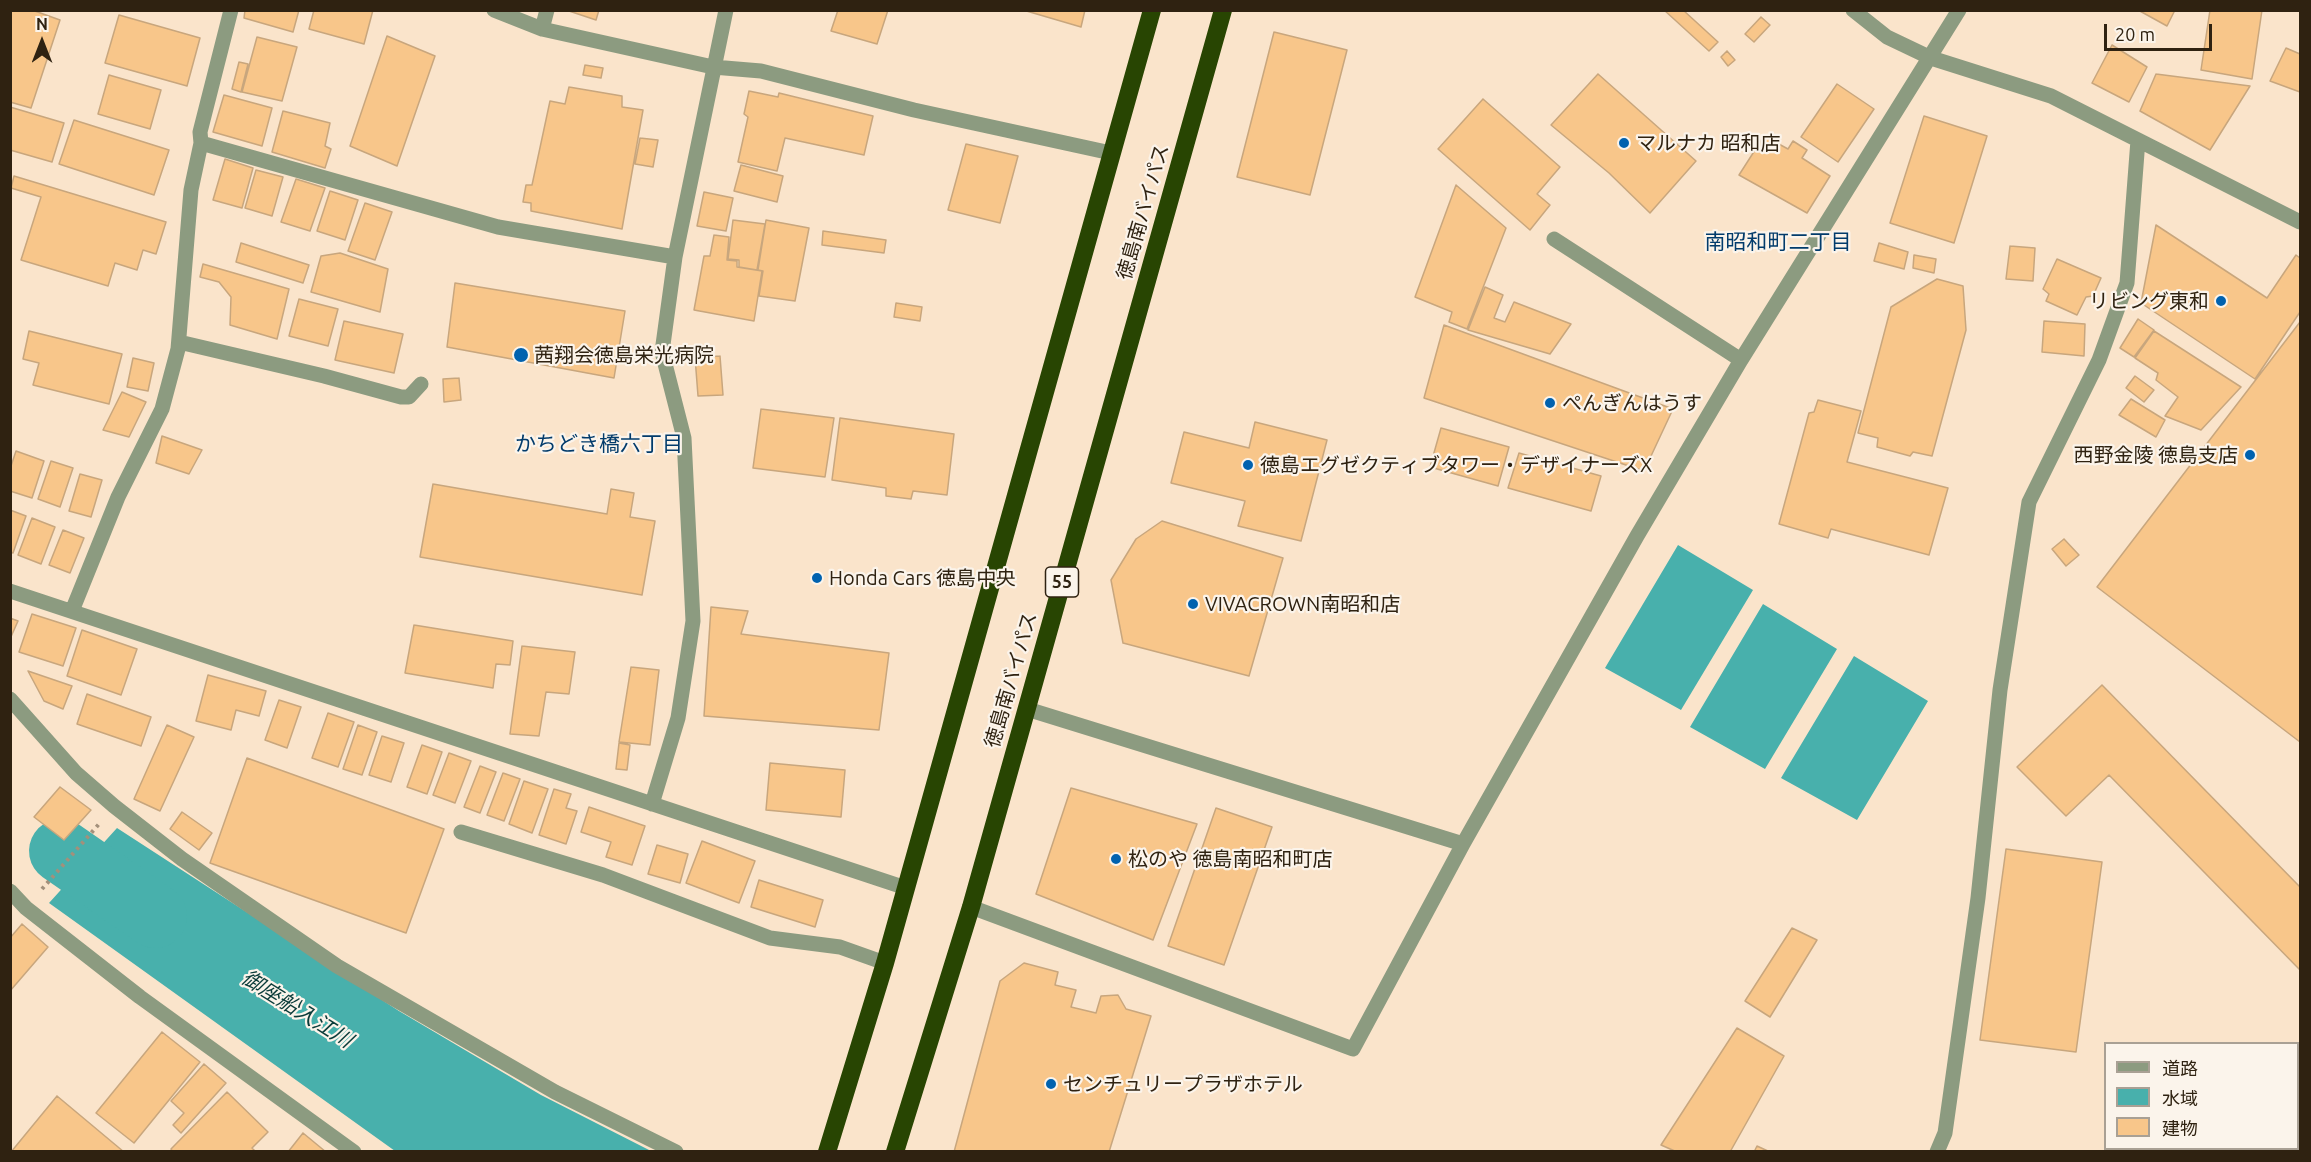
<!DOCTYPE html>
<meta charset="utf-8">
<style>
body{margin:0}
#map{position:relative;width:2311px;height:1162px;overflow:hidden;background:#fae4cb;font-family:Ubuntu,"Noto Sans JP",sans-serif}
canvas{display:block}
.frame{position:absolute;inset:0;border:12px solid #2f2211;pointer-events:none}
.legend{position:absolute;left:2104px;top:1042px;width:195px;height:108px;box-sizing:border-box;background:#fbf4eb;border:2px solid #a9a094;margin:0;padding:8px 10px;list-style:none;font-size:18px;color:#2f2211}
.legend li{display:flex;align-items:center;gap:12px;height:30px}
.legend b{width:30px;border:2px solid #a9a094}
.north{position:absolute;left:12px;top:12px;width:60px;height:60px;-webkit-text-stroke:4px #fbf4eb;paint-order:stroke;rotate:0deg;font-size:16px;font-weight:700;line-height:24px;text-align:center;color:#2f2211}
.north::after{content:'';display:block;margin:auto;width:21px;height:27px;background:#2f2211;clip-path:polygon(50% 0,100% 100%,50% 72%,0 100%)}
.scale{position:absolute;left:2104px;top:24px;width:108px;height:27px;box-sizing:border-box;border:3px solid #2f2211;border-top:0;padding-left:8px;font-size:18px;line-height:21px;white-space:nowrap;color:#2f2211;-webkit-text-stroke:4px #fbf4eb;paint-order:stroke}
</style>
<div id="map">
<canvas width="2311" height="1162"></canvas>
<div class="frame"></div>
<ul class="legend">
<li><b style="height:8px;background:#8c9b80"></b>道路</li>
<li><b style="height:16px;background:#48b0ac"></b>水域</li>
<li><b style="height:16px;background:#f8c68a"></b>建物</li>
</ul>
<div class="north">N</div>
<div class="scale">20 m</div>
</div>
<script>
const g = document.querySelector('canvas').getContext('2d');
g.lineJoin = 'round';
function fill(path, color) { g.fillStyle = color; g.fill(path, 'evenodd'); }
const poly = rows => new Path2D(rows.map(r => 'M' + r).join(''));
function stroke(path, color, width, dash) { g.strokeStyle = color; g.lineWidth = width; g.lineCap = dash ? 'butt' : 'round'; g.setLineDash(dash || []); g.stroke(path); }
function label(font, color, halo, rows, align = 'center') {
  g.font = font + ' Ubuntu,"Noto Sans JP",sans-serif'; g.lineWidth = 4.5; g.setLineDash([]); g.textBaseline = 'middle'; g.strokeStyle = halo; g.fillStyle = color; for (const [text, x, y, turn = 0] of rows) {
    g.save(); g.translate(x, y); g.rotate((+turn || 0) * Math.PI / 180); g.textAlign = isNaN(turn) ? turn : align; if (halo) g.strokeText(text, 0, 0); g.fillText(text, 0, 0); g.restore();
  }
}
const water = poly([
 [1678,545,1753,590,1681,710,1605,668],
 [1763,604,1837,649,1765,769,1690,727],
 [1854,656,1928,701,1857,820,1781,778],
 [117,828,399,1011,541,1095,651,1151,395,1151,49,903]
]);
const river = poly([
 [61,851,155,916]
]);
const building = poly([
 [10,10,32,10,60,20,31,108,10,102,10,10],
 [245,10,299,10,293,32,244,18,245,10],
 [314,10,373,10,364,44,309,29,314,10],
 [566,10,599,10,596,20,566,10],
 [838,10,888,10,877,44,831,31,838,10],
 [1023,10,1085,10,1081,27,1023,10],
 [1664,10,1683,10,1718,42,1709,51,1664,10],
 [2138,10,2175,10,2167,26,2138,10],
 [2210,10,2262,10,2252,79,2201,70,2210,10],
 [119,15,200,38,187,86,105,63,119,15],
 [1761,17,1770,25,1754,42,1745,34,1761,17],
 [1274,32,1347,50,1310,195,1237,177,1274,32],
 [387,36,435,56,397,166,350,146,387,36],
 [257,37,297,47,282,101,242,92,257,37],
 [2112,45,2147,67,2129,102,2092,83,2112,45],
 [2286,48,2300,54,2300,92,2270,81,2286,48],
 [1727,51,1735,60,1728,66,1721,57,1727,51],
 [239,62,248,64,241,92,232,89,239,62],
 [585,65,603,68,601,78,583,75,585,65],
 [1598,74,1696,161,1650,213,1609,173,1551,125,1598,74],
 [2156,74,2250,86,2210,150,2140,111,2156,74],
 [109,75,161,90,150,129,98,114,109,75],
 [1837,84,1874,109,1838,162,1801,137,1837,84],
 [569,87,622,96,622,107,643,110,622,229,531,211,531,203,523,202,526,185,532,185,550,101,565,104,569,87],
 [749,91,778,97,779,93,873,116,864,155,785,138,777,171,738,162,748,117,744,114,749,91],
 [224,95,272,108,262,146,213,132,224,95],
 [1483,99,1560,167,1537,194,1550,205,1530,230,1438,149,1483,99],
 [10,107,64,123,52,162,10,150,10,107],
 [283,111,330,123,325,146,331,149,325,168,272,152,283,111],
 [1924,116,1987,136,1954,243,1890,223,1924,116],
 [74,120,169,150,154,195,59,164,74,120],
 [1764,136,1788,149,1793,141,1807,150,1802,158,1830,176,1807,213,1739,175,1764,136],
 [640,138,658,140,653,167,635,164,640,138],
 [966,144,1018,156,1000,223,948,210,966,144],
 [225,159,253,168,242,208,213,200,225,159],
 [741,165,783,176,777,202,734,191,741,165],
 [256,170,283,177,272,216,245,208,256,170],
 [14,176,166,222,156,254,143,250,137,270,115,263,108,286,21,260,41,197,11,188,14,176],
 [296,179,325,188,310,231,281,222,296,179],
 [1456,185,1506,228,1467,329,1449,322,1452,312,1415,297,1456,185],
 [330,191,358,200,345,240,317,231,330,191],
 [704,192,733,198,726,231,697,226,704,192],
 [365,203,392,212,375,260,348,251,365,203],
 [733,220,765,224,757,270,739,267,739,260,728,259,733,220],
 [766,220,809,228,795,301,759,296,763,271,758,270,766,220],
 [2156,225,2267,298,2296,255,2300,258,2300,312,2255,379,2141,303,2156,225],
 [823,231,886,240,884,253,822,245,823,231],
 [714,235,729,237,727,260,737,261,737,267,762,271,754,321,694,310,704,256,710,256,714,235],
 [241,243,309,265,303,283,236,262,241,243],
 [1879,243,1908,252,1904,269,1874,261,1879,243],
 [2010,246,2035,248,2033,281,2006,279,2010,246],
 [340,253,388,269,380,312,311,292,321,256,340,253],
 [1914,255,1936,259,1934,273,1913,268,1914,255],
 [2057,259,2101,278,2093,296,2086,297,2077,315,2046,301,2049,294,2043,289,2057,259],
 [203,264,289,289,277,339,230,325,231,297,219,282,200,277,203,264],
 [1937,279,1963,286,1966,330,1932,456,1913,452,1910,456,1877,447,1878,438,1858,433,1891,307,1937,279],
 [455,283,625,311,614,378,447,347,455,283],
 [1485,287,1503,295,1494,318,1505,322,1514,302,1571,324,1550,354,1468,330,1485,287],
 [299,299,338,309,328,346,289,336,299,299],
 [896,303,922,307,920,321,894,317,896,303],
 [2138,319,2154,330,2134,357,2120,348,2138,319],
 [344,321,403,334,394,373,335,360,344,321],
 [2044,321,2085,324,2084,356,2042,352,2044,321],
 [2300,322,2300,742,2097,587,2300,322],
 [1444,325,1673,409,1644,471,1424,398,1444,325],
 [29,331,122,354,109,404,33,385,39,363,23,359,29,331],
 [2154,331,2241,387,2201,430,2165,416,2178,397,2156,380,2158,373,2135,358,2154,331],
 [720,356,723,395,698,396,695,357,720,356],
 [133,358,154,363,148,391,127,387,133,358],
 [2135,376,2154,390,2144,402,2126,388,2135,376],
 [459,378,461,400,444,402,443,379,459,378],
 [122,392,146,402,129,437,103,430,122,392],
 [2131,399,2165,420,2156,437,2119,415,2131,399],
 [1818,400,1861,411,1847,462,1948,488,1929,555,1831,529,1828,538,1779,524,1809,413,1814,412,1818,400],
 [761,409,834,418,825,477,753,468,761,409],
 [840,418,954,434,947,495,913,491,911,499,886,496,886,488,832,480,840,418],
 [1255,422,1327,440,1301,541,1238,526,1245,501,1171,483,1184,432,1249,448,1255,422],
 [1441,428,1509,447,1498,486,1430,467,1441,428],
 [162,436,202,450,189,474,156,463,162,436],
 [16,451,44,461,32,498,10,491,10,469,16,451],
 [1519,453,1601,476,1591,511,1508,488,1519,453],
 [51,461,73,468,60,507,38,499,51,461],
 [80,474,102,480,91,517,69,511,80,474],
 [433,484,607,514,611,489,634,493,630,517,655,521,642,595,420,557,433,484],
 [10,510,26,516,13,553,10,552,10,510],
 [32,518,55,527,41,564,18,555,32,518],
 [1162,521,1283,558,1249,676,1123,643,1111,580,1136,539,1162,521],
 [63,530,84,538,70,573,49,565,63,530],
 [2064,539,2079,555,2066,566,2052,549,2064,539],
 [711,607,748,611,741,634,889,653,879,730,704,716,711,607],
 [32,614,76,628,63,666,19,652,32,614],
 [10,618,18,621,10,639,10,618],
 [414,625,513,641,510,665,496,664,493,688,405,673,414,625],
 [82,630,137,649,121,695,67,676,82,630],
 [522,646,575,652,569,694,546,692,539,736,510,734,522,646],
 [631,667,659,670,650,745,619,742,631,667],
 [28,671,72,686,63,709,44,701,28,671],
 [208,675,266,691,259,716,236,710,231,730,196,721,208,675],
 [2102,685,2300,887,2300,970,2109,775,2066,816,2017,767,2102,685],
 [87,694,151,717,141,746,77,724,87,694],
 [279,700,301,707,287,748,265,740,279,700],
 [328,713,354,722,338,767,312,758,328,713],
 [167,725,194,737,160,811,134,799,167,725],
 [358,725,377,732,362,775,343,769,358,725],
 [382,736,404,743,391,782,369,775,382,736],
 [619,743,630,745,627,770,616,769,619,743],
 [422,745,442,752,427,794,407,787,422,745],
 [449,753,471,761,455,803,433,795,449,753],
 [247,758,444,829,406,933,210,863,247,758],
 [770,763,845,770,841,817,766,810,770,763],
 [480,766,496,772,480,813,464,807,480,766],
 [503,773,520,779,504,821,487,815,503,773],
 [524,781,548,789,532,833,509,824,524,781],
 [60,787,91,810,64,840,34,817,60,787],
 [1071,788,1197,824,1153,940,1036,894,1071,788],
 [554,789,571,794,566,808,577,811,566,844,539,835,554,789],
 [589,807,645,826,632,865,606,857,611,842,581,832,589,807],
 [1216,808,1272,827,1224,965,1168,946,1216,808],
 [182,812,212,833,199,850,170,829,182,812],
 [702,841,755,861,739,903,686,883,702,841],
 [657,845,688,854,680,883,648,874,657,845],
 [2006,849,2102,862,2076,1052,1980,1040,2006,849],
 [759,880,823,900,815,927,751,907,759,880],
 [22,924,48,947,10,991,10,938,22,924],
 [1792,928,1817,940,1770,1017,1745,1001,1792,928],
 [1024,963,1058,972,1055,985,1076,990,1071,1007,1096,1013,1101,996,1118,995,1126,1009,1151,1016,1109,1152,954,1152,1000,981,1024,963],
 [1737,1028,1784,1056,1730,1152,1677,1152,1661,1145,1737,1028],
 [162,1032,200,1062,134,1143,96,1113,162,1032],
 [204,1064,226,1083,181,1133,173,1125,184,1113,171,1101,204,1064],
 [227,1092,268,1132,252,1148,256,1152,173,1152,171,1149,227,1092],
 [57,1096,124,1152,11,1152,57,1096],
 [303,1133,326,1152,288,1152,303,1133],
 [1757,1146,1770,1152,1754,1152,1757,1146]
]);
const path = poly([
 [42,889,99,824]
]);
const minor = poly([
 [231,10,200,132,201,143,498,227,675,257,726,10],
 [494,10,542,29],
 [547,10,542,29,713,67,761,71,914,110,1111,153],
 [1853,10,1887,37,1931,58,2051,96,2300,222],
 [1554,239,1741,360],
 [179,342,324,376,401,397,409,397,421,384],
 [10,591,906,888],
 [72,611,118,497,162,409,178,349,191,190,201,143],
 [10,699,76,773,114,806,182,859,337,966,555,1092,676,1152],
 [1027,709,1463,844],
 [652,804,678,718,693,621,684,438,662,352,675,257],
 [461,832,603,875,770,938,840,947,885,963],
 [10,891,26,908,140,997,354,1152],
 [971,907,1353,1049,1463,844,1637,536,1741,360,1959,10],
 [1937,1152,1945,1133,1978,898,2000,690,2029,502,2099,360,2127,283,2138,140]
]);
const highway = poly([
 [827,1152,885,963,1152,10],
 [895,1152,971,907,1223,10]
]);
const markers = [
 [1624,143,6,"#0162af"],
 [2221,301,6,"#0162af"],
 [521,355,8,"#0162af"],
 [1550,403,6,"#0162af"],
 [2250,455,6,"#0162af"],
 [1248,465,6,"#0162af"],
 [817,578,6,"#0162af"],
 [1193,604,6,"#0162af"],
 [1116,859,6,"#0162af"],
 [1051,1084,6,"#0162af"]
];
const shields = [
 [1062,582,33]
];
const shieldNames = [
 ["55",1062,582]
];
const poiNames = [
 ["マルナカ 昭和店",1636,143],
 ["リビング東和",2209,301,"right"],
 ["茜翔会徳島栄光病院",534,355],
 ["ぺんぎんはうす",1562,403],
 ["西野金陵 徳島支店",2238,455,"right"],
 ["徳島エグゼクティブタワー・デザイナーズX",1260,465],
 ["Honda Cars 徳島中央",829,578],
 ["VIVACROWN南昭和店",1205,604],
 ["松のや 徳島南昭和町店",1128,859],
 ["センチュリープラザホテル",1063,1084]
];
const streetNames = [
 ["徳島南バイパス",1143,212,-74],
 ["徳島南バイパス",1011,680,-74]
];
const neighbourhoodNames = [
 ["南昭和町二丁目",1778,242],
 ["かちどき橋六丁目",599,444]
];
const waterNames = [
 ["御座船入江川",297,1009,32]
];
fill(water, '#48b0ac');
stroke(river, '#48b0ac', 64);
fill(building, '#f8c68a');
stroke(building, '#c8a67d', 1.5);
stroke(path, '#a3907b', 4, [3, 4.5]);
stroke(minor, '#8c9b80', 15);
stroke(highway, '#284502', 18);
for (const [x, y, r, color] of markers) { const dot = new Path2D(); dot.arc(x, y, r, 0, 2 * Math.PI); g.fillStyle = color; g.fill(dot); stroke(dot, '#fbf4eb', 2); }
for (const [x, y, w] of shields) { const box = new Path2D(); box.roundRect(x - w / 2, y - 15, w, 30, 4.5); g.fillStyle = '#fbf4eb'; g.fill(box); stroke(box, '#2f2211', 1.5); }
label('bold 18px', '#2f2211', null, shieldNames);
label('20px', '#2f2211', '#fbf4eb', poiNames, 'left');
label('20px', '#2f2211', '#fbf4eb', streetNames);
label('21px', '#023b6b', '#fbf4eb', neighbourhoodNames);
label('italic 21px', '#0b3c3a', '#fbf4eb', waterNames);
</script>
